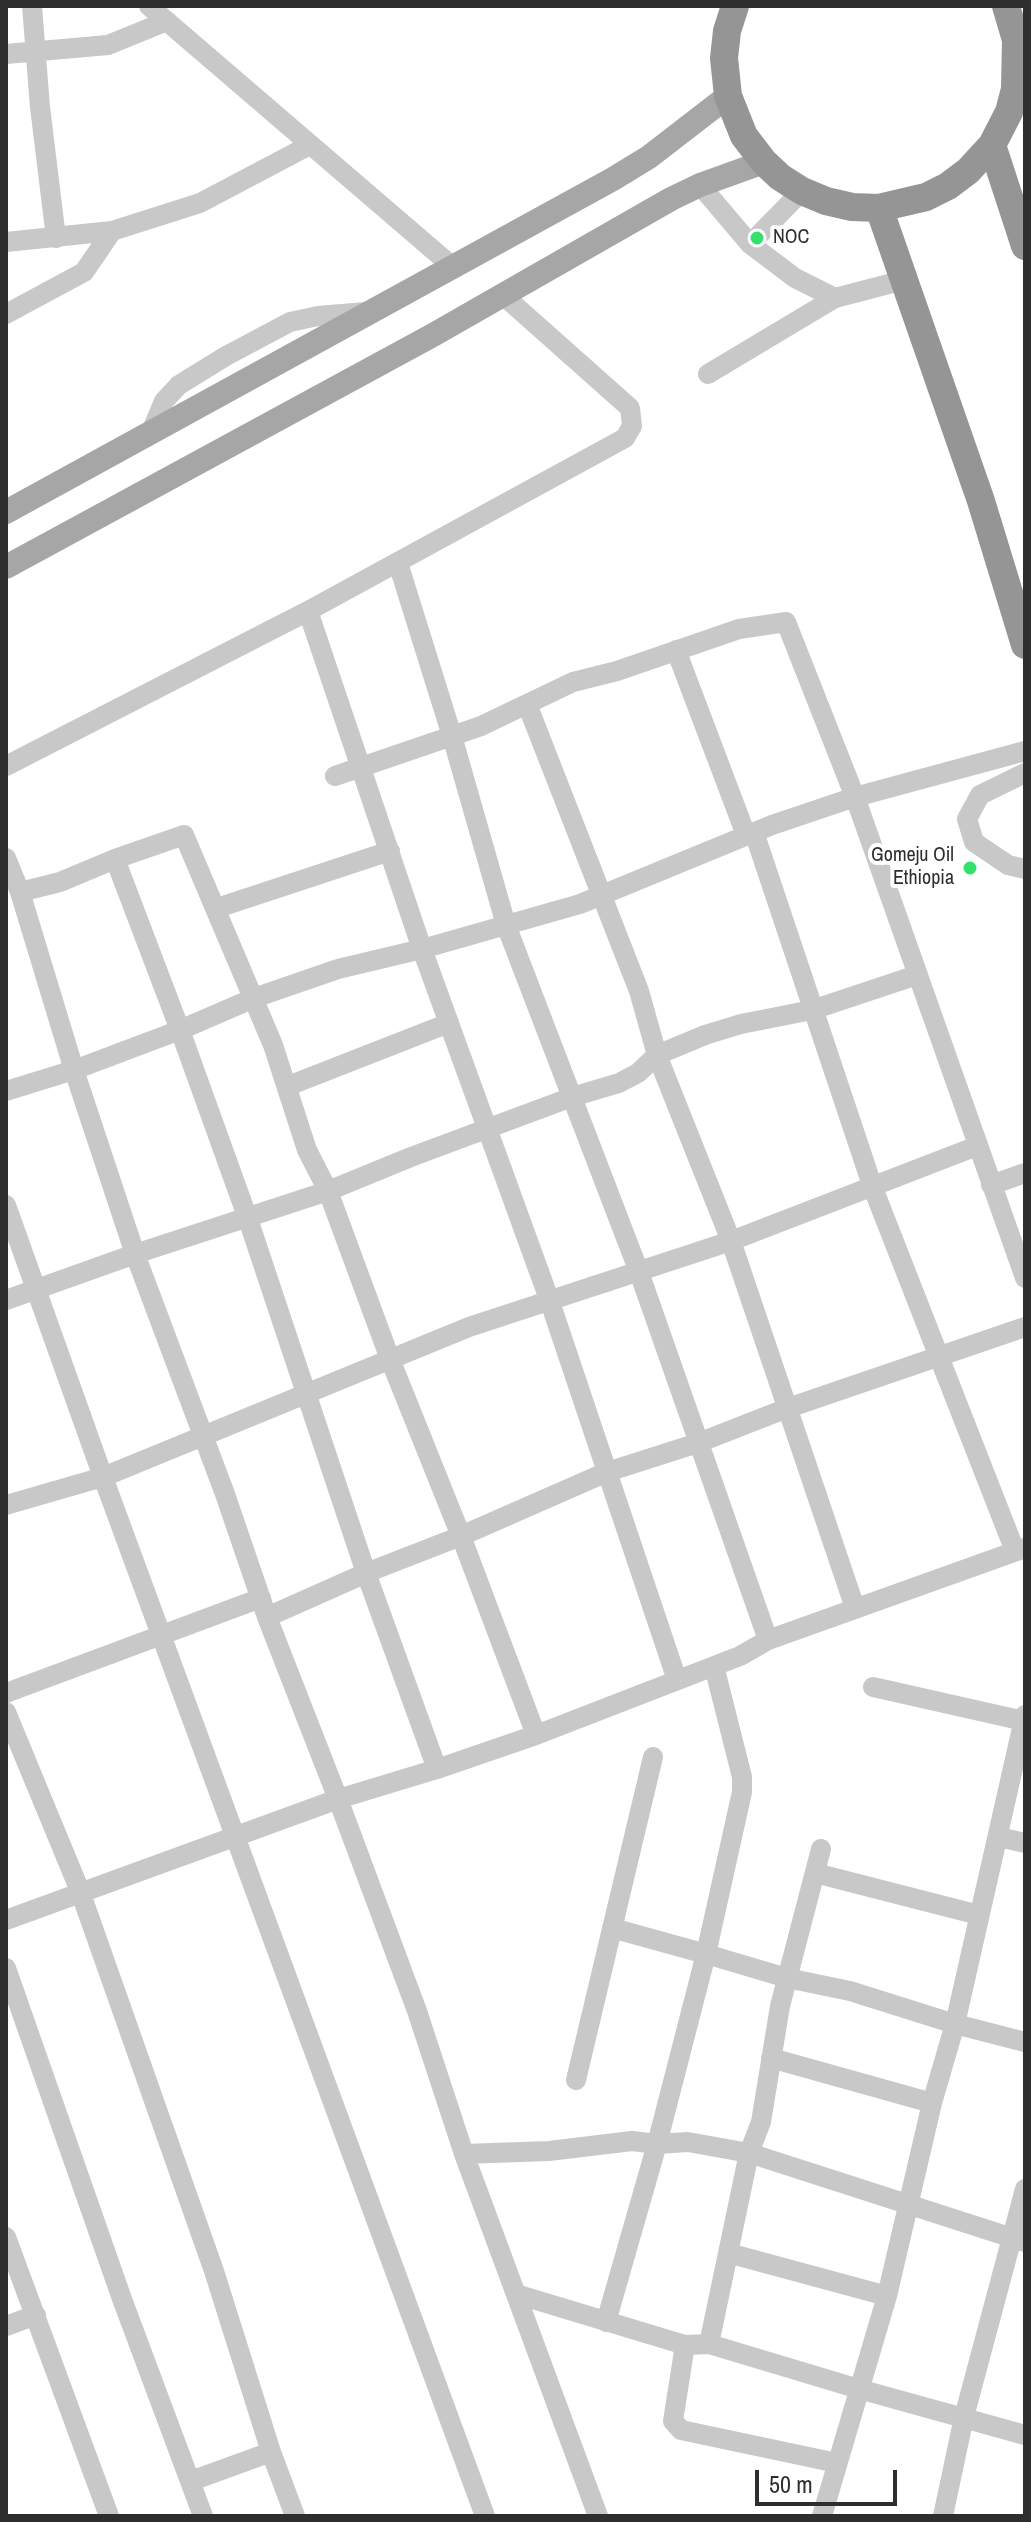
<!DOCTYPE html>
<style>
body{margin:0}
#map{position:relative;width:1031px;height:2522px;overflow:hidden;background:#fff;font-family:"Archivo Narrow",sans-serif}
canvas{display:block}
.frame{position:absolute;inset:0;border:8px solid #2e2e2e;pointer-events:none}
.scale{position:absolute;left:755px;top:2470px;width:142px;height:36px;box-sizing:border-box;border:4px solid #2e2e2e;border-top:0;padding-left:10px;font-size:24px;line-height:28px;white-space:nowrap;color:#2e2e2e;-webkit-text-stroke:6px #fff;paint-order:stroke}
</style>
<div id="map">
<canvas width="1031" height="2522"></canvas>
<div class="frame"></div>
<div class="scale">50 m</div>
</div>
<script>
const g = document.querySelector('canvas').getContext('2d');
g.lineJoin = 'round';
const poly = rows => new Path2D(rows.map(r => 'M' + r).join(''));
function stroke(path, color, width, dash) { g.strokeStyle = color; g.lineWidth = width; g.lineCap = dash ? 'butt' : 'round'; g.setLineDash(dash || []); g.stroke(path); }
function label(font, color, halo, rows, align = 'center') {
  g.font = font + ' "Archivo Narrow",sans-serif'; g.lineWidth = 8; g.setLineDash([]); g.textBaseline = 'middle'; g.strokeStyle = halo; g.fillStyle = color; for (const [text, x, y, turn = 0] of rows) {
    g.save(); g.translate(x, y); g.rotate((+turn || 0) * Math.PI / 180); g.textAlign = isNaN(turn) ? turn : align; if (halo) g.strokeText(text, 0, 0); g.fillText(text, 0, 0); g.restore();
  }
}
const minor = poly([
 [32,6,40,107,56,238],
 [149,6,453,267],
 [6,54,108,45,167,21],
 [700,185,750,244,795,278,835,298,904,280],
 [6,242,112,231,200,203,308,146],
 [750,244,802,191],
 [6,314,84,272,112,231],
 [708,374,835,298],
 [151,432,164,401,179,385,226,356,290,322,318,316,366,312],
 [308,611,422,949,549,1299,677,1680],
 [676,650,746,835],
 [527,704,639,991,657,1055,638,1073,619,1083,572,1097,411,1157,328,1191,390,1359,461,1536,536,1735],
 [6,766,308,611,625,438,632,426,630,408,504,296],
 [1025,773,980,795,967,819,974,842,1008,865,1025,869],
 [335,776,452,736,398,563],
 [754,832,873,1188,1015,1551],
 [6,858,20,892,74,1070,135,1254,225,1494,267,1617,338,1799,417,2011,464,2154,598,2516],
 [115,859,180,1030,248,1219,366,1573,437,1769],
 [217,908,390,851],
 [288,1086,449,1023],
 [6,1091,74,1070,180,1030,254,998,338,969,422,949,580,904,772,825,855,797,1025,751],
 [991,1185,1025,1173],
 [6,1205,103,1477,485,2516],
 [6,1300,135,1254,328,1191,307,1150,273,1045,184,835,115,859,60,882,20,892],
 [6,1505,103,1477,469,1327,731,1241,977,1146],
 [855,1608,731,1241,657,1055,705,1035,741,1024,812,1010,917,975],
 [267,1617,366,1573,461,1536,607,1472,698,1443,785,1409,1025,1327],
 [768,1640,639,1272,506,925,452,736,481,726,573,682,617,671,739,629,786,622,855,797,1025,1278],
 [714,1666,742,1777,742,1792,706,1954,787,1978,850,1991,955,2024,1025,2042],
 [873,1687,1024,1721],
 [6,1693,261,1598],
 [6,1712,80,1891,214,2271,271,2452,295,2516],
 [999,1837,1025,1843],
 [815,1873,979,1915],
 [6,1920,338,1799,437,1769,536,1735,740,1656,768,1640,1025,1548],
 [6,1968,122,2299,203,2516],
 [771,2058,932,2103],
 [576,2080,653,1757],
 [464,2154,549,2151,632,2141,657,2144,688,2142,749,2153,1025,2242],
 [6,2237,109,2516],
 [728,2253,887,2296],
 [516,2294,685,2345,709,2344,859,2389,1025,2435],
 [606,2322,657,2144,706,1954,612,1928],
 [6,2326,36,2315],
 [709,2344,749,2153,761,2122,780,2006,821,1849],
 [685,2345,673,2421,681,2430,837,2463],
 [191,2481,271,2452],
 [822,2516,887,2296,932,2103,955,2024,1025,1715],
 [943,2516,964,2417,1025,2189]
]);
const major = poly([
 [6,512,613,179,649,157,728,96],
 [6,567,433,335,671,199,700,185,764,162]
]);
const highway = poly([
 [735,6,727,31,724,58,728,96,744,136,764,162,780,177,802,191,826,201,852,207,879,208,926,197,948,186,968,171,992,145,1009,112,1015,89,1016,40,1006,6],
 [992,145,1025,246],
 [879,208,981,501,1025,645]
]);
const markers = [
 [757,238,8,"#34e16b"],
 [970,868,8,"#34e16b"]
];
const poiNames = [
 ["NOC",773,238],
 ["Gomeju Oil",954,856,"right"],
 ["Ethiopia",954,879,"right"]
];
stroke(minor, '#c8c8c8', 20);
stroke(major, '#a6a6a6', 24);
stroke(highway, '#959595', 28);
for (const [x, y, r, color] of markers) { const dot = new Path2D(); dot.arc(x, y, r, 0, 2 * Math.PI); g.fillStyle = color; g.fill(dot); stroke(dot, '#fff', 3); }
label('20px', '#2e2e2e', '#fff', poiNames, 'left');
</script>
